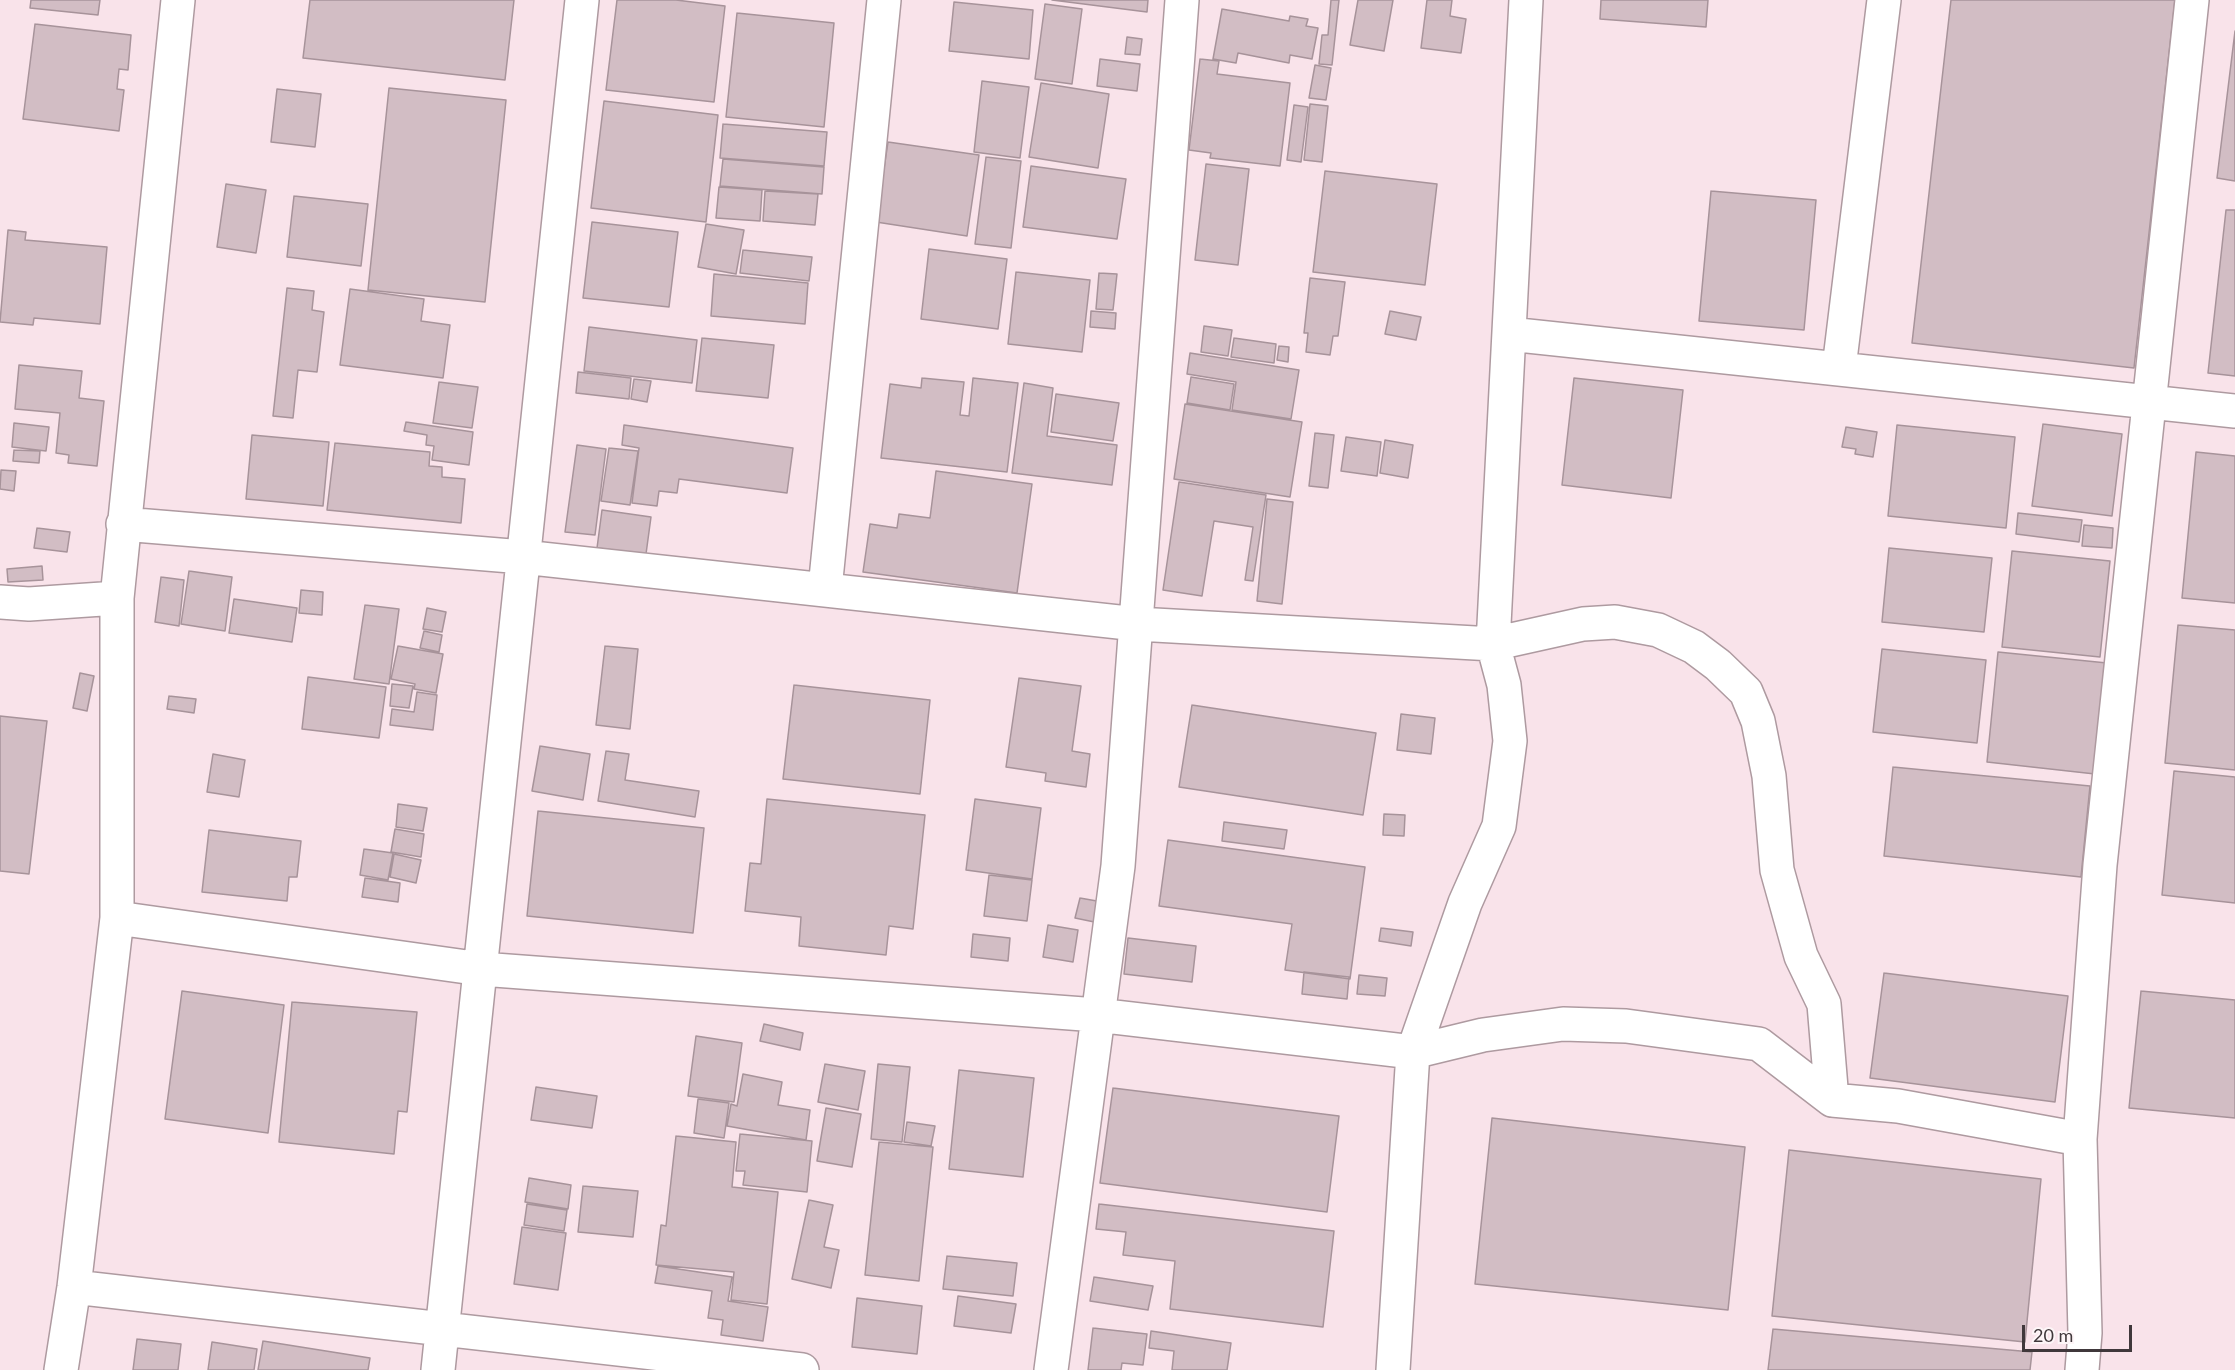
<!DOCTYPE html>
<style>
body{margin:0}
#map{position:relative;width:2235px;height:1370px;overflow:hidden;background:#f9e3ea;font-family:Lato,sans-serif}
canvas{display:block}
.scale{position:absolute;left:2022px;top:1325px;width:110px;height:27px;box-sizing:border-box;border:3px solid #40383b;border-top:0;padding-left:8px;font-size:18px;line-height:21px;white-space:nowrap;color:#40383b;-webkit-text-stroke:4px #fdf5f7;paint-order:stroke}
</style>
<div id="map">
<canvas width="2235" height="1370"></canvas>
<div class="scale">20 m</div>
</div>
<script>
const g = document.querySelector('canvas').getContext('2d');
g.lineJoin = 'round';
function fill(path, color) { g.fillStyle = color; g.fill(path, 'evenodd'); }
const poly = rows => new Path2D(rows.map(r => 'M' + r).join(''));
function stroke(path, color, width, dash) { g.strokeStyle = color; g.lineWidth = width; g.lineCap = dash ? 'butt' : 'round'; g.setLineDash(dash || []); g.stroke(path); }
const building = poly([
 [31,0,100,0,98,15,30,8,31,0],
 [310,0,514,0,505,80,303,58,310,0],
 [617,0,676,0,725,6,714,102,606,90,617,0],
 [1052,0,1148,0,1147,12,1052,0],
 [1331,0,1339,0,1332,65,1319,64,1322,35,1328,35,1331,0],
 [1358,0,1393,0,1384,51,1350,45,1358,0],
 [1427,0,1452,0,1450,16,1466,19,1461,53,1421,48,1427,0],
 [1601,0,1708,0,1706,27,1600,19,1601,0],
 [1951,0,2175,0,2134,368,1912,343,1951,0],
 [954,2,1033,10,1029,59,949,51,954,2],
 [1045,4,1082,9,1072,84,1035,79,1045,4],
 [1222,9,1289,21,1290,16,1308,19,1306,26,1318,28,1312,59,1290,55,1289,63,1238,53,1236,63,1213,59,1222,9],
 [737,13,834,23,824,127,726,117,737,13],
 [35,24,131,35,128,70,119,69,117,89,124,90,119,131,23,119,35,24],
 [2235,31,2235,181,2217,178,2235,31],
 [1127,37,1142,39,1140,55,1125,54,1127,37],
 [1100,59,1140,64,1137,91,1097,86,1100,59],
 [1200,59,1219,61,1217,74,1290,83,1280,166,1210,158,1211,153,1189,150,1200,59],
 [1315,65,1331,68,1326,100,1309,98,1315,65],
 [982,81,1029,87,1020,158,974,152,982,81],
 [1041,83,1109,94,1098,168,1029,157,1041,83],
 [389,88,506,100,485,302,368,290,389,88],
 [277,89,321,94,315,147,271,142,277,89],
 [604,101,718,115,706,222,591,208,604,101],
 [1310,104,1328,106,1322,162,1304,160,1310,104],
 [1294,105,1308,107,1301,162,1287,160,1294,105],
 [723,124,827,132,824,166,720,158,723,124],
 [888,142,979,155,967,236,876,222,888,142],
 [986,157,1021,161,1011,248,975,244,986,157],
 [723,159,824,167,822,194,720,186,723,159],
 [1206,164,1249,169,1238,265,1195,260,1206,164],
 [1031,166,1126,179,1117,239,1023,227,1031,166],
 [1325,171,1437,184,1425,285,1313,272,1325,171],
 [226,184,266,190,256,253,217,247,226,184],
 [719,187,762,190,760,221,716,218,719,187],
 [765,191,818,194,815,225,763,221,765,191],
 [1711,191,1816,200,1804,330,1699,321,1711,191],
 [294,196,368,204,361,266,287,257,294,196],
 [2226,210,2235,210,2235,376,2208,373,2226,210],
 [592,222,678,232,669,307,583,298,592,222],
 [706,224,744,230,736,274,698,267,706,224],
 [8,230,26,232,25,240,107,247,100,324,34,318,33,325,0,322,8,230],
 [929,249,1007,259,998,329,921,319,929,249],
 [743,250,812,257,809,281,740,273,743,250],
 [1016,272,1090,280,1082,352,1008,344,1016,272],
 [1099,273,1117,274,1113,310,1096,309,1099,273],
 [714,274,808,283,805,324,711,316,714,274],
 [1310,278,1345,282,1338,336,1333,336,1330,355,1306,352,1308,333,1304,333,1310,278],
 [287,288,314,291,312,310,324,312,317,372,298,370,293,418,273,416,287,288],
 [350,289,424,299,421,321,450,325,443,378,340,365,350,289],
 [1091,311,1116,313,1115,329,1090,327,1091,311],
 [1390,311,1421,317,1416,340,1385,334,1390,311],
 [1204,326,1232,330,1228,356,1201,352,1204,326],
 [589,327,697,340,692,383,584,371,589,327],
 [702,338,774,345,768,398,696,391,702,338],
 [1234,338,1276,344,1274,363,1231,357,1234,338],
 [1279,346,1289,347,1288,362,1277,360,1279,346],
 [1190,353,1299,370,1291,419,1232,410,1236,382,1187,374,1190,353],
 [19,365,82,371,79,398,104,401,97,466,68,463,69,455,56,453,60,413,15,409,19,365],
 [578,372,631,378,629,399,576,393,578,372],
 [1191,377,1234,384,1230,410,1187,403,1191,377],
 [922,378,964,382,960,415,969,416,973,378,1018,383,1007,472,881,458,890,384,921,388,922,378],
 [1574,378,1683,390,1671,498,1562,485,1574,378],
 [634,379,651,381,647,402,631,399,634,379],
 [439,382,478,387,472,428,433,423,439,382],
 [1024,383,1053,388,1047,436,1117,445,1112,485,1012,473,1024,383],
 [1056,394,1119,403,1113,441,1051,432,1056,394],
 [1185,404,1302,422,1290,497,1174,479,1185,404],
 [406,422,473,432,469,465,432,460,434,446,426,445,427,435,404,431,406,422],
 [14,423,49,427,46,451,12,447,14,423],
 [2043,424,2122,434,2112,516,2032,506,2043,424],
 [624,425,793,448,787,493,679,479,677,493,659,491,657,506,632,503,639,448,622,445,624,425],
 [1897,425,2015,437,2006,528,1888,516,1897,425],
 [1846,427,1877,432,1873,457,1855,454,1856,449,1842,447,1846,427],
 [1315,433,1334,435,1328,488,1309,486,1315,433],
 [252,435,329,442,323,506,246,499,252,435],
 [1346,437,1381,442,1377,476,1341,471,1346,437],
 [1385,440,1413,445,1408,478,1380,473,1385,440],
 [335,443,430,452,429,466,442,467,442,477,465,479,461,523,327,510,335,443],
 [577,445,606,449,595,535,565,532,577,445],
 [609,448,638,451,630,505,601,501,609,448],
 [14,450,40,451,39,463,13,461,14,450],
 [2196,452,2235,456,2235,603,2182,598,2196,452],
 [1,470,16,471,14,491,0,489,1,470],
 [936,471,1032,484,1017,593,863,572,870,524,897,528,899,514,930,518,936,471],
 [1179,482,1266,495,1253,581,1245,580,1253,527,1214,521,1202,596,1163,590,1179,482],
 [1267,499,1293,502,1282,604,1257,601,1267,499],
 [602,510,651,517,646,554,597,548,602,510],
 [2018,513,2082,520,2079,542,2016,534,2018,513],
 [2084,525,2113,528,2112,548,2082,546,2084,525],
 [37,528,70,532,67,552,34,548,37,528],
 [1889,548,1992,558,1984,632,1882,622,1889,548],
 [2012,551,2110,561,2100,657,2002,647,2012,551],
 [42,566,43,580,8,582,7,569,42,566],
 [189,571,232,577,225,631,181,624,189,571],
 [161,577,184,580,179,626,155,622,161,577],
 [301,590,323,592,322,615,299,613,301,590],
 [234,599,297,608,292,642,229,633,234,599],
 [365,605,399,609,389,684,354,679,365,605],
 [427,608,446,612,442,632,423,629,427,608],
 [2178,625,2235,630,2235,770,2165,763,2178,625],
 [424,631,442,635,439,652,420,648,424,631],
 [398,646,443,654,436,693,414,689,415,684,391,679,398,646],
 [605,646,638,649,630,729,596,725,605,646],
 [1882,649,1986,660,1977,743,1873,732,1882,649],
 [1998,652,2107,663,2095,774,1987,762,1998,652],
 [80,673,94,676,87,711,73,708,80,673],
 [308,677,386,687,379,738,302,729,308,677],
 [1019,678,1081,686,1072,751,1090,754,1086,787,1045,781,1046,773,1006,767,1019,678],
 [392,684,413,686,409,708,390,706,392,684],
 [794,685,930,700,920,794,783,779,794,685],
 [417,692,437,695,433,730,390,725,392,709,414,712,417,692],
 [169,696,196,699,194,713,167,709,169,696],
 [1192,705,1376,733,1363,815,1179,787,1192,705],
 [1401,714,1435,718,1431,754,1397,750,1401,714],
 [0,716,47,721,29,874,0,871,0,716],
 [540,746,590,754,583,800,532,791,540,746],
 [606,751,629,754,625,780,699,791,695,817,598,801,606,751],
 [213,754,245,760,239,797,207,792,213,754],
 [1893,767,2090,786,2081,877,1884,856,1893,767],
 [2174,771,2235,777,2235,903,2162,895,2174,771],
 [767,799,925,815,913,929,889,926,886,955,799,946,801,917,745,911,750,863,761,864,767,799],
 [975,799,1041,808,1032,879,966,870,975,799],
 [398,804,427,808,423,831,396,827,398,804],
 [538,811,704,828,693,933,527,916,538,811],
 [1384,814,1405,815,1404,836,1383,835,1384,814],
 [1224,822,1287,830,1284,849,1222,841,1224,822],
 [395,829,424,834,421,857,391,852,395,829],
 [209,830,301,841,297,877,289,877,287,901,202,892,209,830],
 [1168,840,1365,867,1350,979,1285,970,1292,924,1159,906,1168,840],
 [364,849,393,853,388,880,360,875,364,849],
 [394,854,421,860,416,883,390,877,394,854],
 [989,875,1032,880,1027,921,984,916,989,875],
 [365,878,400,883,398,902,362,897,365,878],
 [1080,898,1108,903,1104,924,1075,918,1080,898],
 [1048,925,1078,930,1073,962,1043,957,1048,925],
 [1381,928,1413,932,1411,946,1379,941,1381,928],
 [973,934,1010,938,1008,961,971,957,973,934],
 [1128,938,1196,946,1192,982,1124,974,1128,938],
 [1304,972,1349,977,1347,999,1302,994,1304,972],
 [1884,973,2068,996,2055,1102,1870,1078,1884,973],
 [1359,975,1387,978,1385,996,1357,994,1359,975],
 [182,991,284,1005,268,1133,165,1119,182,991],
 [2141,991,2235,1000,2235,1118,2129,1108,2141,991],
 [292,1002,417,1012,407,1112,398,1111,394,1154,279,1142,292,1002],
 [764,1024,803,1033,800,1050,760,1041,764,1024],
 [696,1036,742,1043,734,1102,688,1096,696,1036],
 [825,1064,865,1071,858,1110,818,1102,825,1064],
 [878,1064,910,1067,902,1142,871,1139,878,1064],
 [959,1070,1034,1078,1023,1177,949,1169,959,1070],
 [743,1074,782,1082,778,1105,810,1110,806,1140,727,1126,731,1104,737,1106,743,1074],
 [536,1087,597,1096,592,1128,531,1120,536,1087],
 [1113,1088,1339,1116,1327,1212,1100,1183,1113,1088],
 [698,1099,729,1103,724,1138,694,1133,698,1099],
 [826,1108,861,1114,852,1167,817,1161,826,1108],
 [1492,1118,1745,1147,1728,1310,1475,1284,1492,1118],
 [907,1122,935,1126,931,1146,904,1142,907,1122],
 [740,1134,812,1141,807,1192,743,1185,745,1171,736,1171,740,1134],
 [676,1136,736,1142,732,1187,778,1192,767,1304,731,1300,734,1272,656,1265,661,1225,666,1226,676,1136],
 [879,1142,933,1147,919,1281,865,1275,879,1142],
 [1789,1150,2041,1179,2025,1342,1772,1316,1789,1150],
 [529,1178,571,1185,568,1209,525,1202,529,1178],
 [583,1186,638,1191,633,1237,578,1232,583,1186],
 [809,1200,833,1205,824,1247,839,1250,831,1288,792,1279,809,1200],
 [527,1204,567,1210,564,1231,524,1225,527,1204],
 [1099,1204,1334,1231,1323,1327,1170,1309,1175,1261,1123,1255,1126,1232,1096,1229,1099,1204],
 [522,1227,566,1233,558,1290,514,1284,522,1227],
 [947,1256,1017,1263,1013,1296,943,1289,947,1256],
 [658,1266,732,1277,728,1301,768,1307,763,1341,721,1335,723,1320,708,1318,712,1291,655,1283,658,1266],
 [1094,1277,1153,1286,1148,1310,1090,1301,1094,1277],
 [958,1296,1016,1304,1011,1333,954,1326,958,1296],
 [857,1298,922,1306,917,1354,852,1347,857,1298],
 [1093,1328,1147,1334,1143,1365,1122,1363,1121,1370,1088,1370,1093,1328],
 [1773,1329,2032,1352,2030,1370,1768,1370,1773,1329],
 [1151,1331,1231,1343,1227,1370,1172,1370,1174,1351,1149,1348,1151,1331],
 [137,1339,181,1344,178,1370,133,1370,137,1339],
 [263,1341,370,1358,368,1370,258,1370,263,1341],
 [212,1342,257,1349,254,1370,208,1370,212,1342]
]);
const minor = poly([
 [1509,334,2235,411],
 [1839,368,1884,0],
 [123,524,523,557,1137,624,1493,644,1583,624,1615,622,1658,630,1694,647,1718,665,1746,692,1758,721,1769,776,1777,870,1801,956,1824,1004,1832,1100],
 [825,589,884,0],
 [0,602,29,604,117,598],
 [117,918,481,969,1097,1015,1413,1052,1483,1035,1563,1024,1626,1026,1759,1044,1832,1100,1898,1106,2080,1139,2085,1333,2082,1370],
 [2080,1139,2100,865,2192,0],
 [74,1287,802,1370],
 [61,1370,74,1287,117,918,117,598,178,0],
 [438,1370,582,0],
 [1051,1370,1118,866,1182,0],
 [1393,1370,1413,1052,1465,903,1499,826,1510,741,1504,685,1493,644,1526,0]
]);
fill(building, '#d2bdc4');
stroke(building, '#a7939a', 1.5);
stroke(minor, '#ae9aa0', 36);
stroke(minor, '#fff', 33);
</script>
